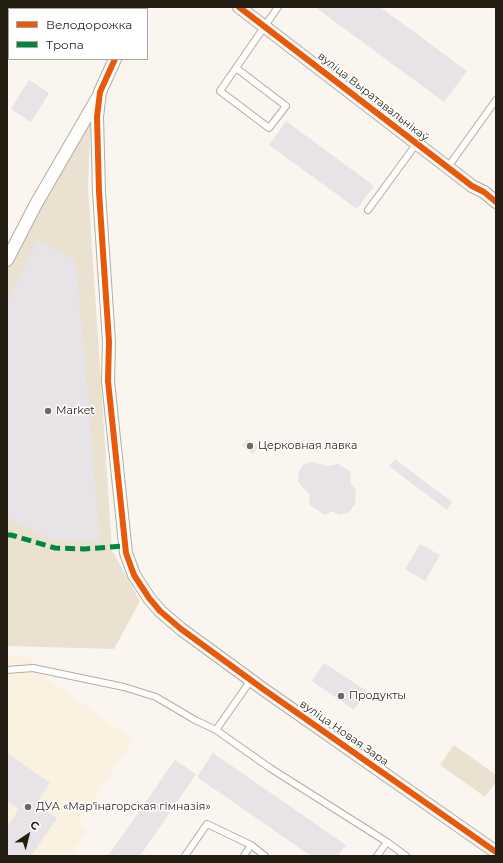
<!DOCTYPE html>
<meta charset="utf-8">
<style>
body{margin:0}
#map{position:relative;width:503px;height:863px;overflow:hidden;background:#faf5ee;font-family:Montserrat,sans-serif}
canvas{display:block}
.frame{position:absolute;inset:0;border:8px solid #241d12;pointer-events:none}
.legend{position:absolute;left:8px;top:8px;width:140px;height:52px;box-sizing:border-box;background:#fff;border:1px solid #a7a5a0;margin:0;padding:5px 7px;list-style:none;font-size:12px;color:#241d12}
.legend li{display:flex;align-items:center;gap:8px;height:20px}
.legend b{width:20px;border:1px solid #a7a5a0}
.north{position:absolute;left:8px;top:815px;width:40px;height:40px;-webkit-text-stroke:3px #fff;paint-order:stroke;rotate:35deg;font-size:11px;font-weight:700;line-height:16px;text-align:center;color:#241d12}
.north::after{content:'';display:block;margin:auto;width:14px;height:18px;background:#241d12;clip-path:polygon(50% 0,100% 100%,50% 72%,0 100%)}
</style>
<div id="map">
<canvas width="503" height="863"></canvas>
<div class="frame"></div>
<ul class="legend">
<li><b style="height:5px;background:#e8590c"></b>Велодорожка</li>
<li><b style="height:5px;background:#00873e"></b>Тропа</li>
</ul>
<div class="north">С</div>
</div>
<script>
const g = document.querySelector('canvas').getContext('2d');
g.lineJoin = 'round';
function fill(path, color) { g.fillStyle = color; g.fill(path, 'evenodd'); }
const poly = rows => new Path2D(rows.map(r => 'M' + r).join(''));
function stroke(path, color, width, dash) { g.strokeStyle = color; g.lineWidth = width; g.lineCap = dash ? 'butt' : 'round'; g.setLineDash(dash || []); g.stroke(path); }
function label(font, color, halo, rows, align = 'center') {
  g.font = font + ' Montserrat,sans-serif'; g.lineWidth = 3; g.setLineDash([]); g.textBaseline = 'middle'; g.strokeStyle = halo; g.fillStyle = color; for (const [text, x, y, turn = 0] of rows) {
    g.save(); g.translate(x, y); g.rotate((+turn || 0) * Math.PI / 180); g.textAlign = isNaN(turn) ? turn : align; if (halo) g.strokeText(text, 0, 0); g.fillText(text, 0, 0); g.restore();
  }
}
const built = poly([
 [7,655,32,658,33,668,133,740,78,824,88,830,70,856,7,856]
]);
const green = poly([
 [91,112,88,187,112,550,140,601,114,649,7,646,7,266,38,205],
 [454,745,496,775,496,782,485,797,440,765]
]);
const building = poly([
 [315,7,380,7,467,71,444,102],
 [29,80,49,93,31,122,11,109],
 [286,121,374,186,357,209,269,145],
 [37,240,76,261,100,541,54,540,7,519,7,302],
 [247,439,258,446,253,454,242,446],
 [395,459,452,502,447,510,389,466],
 [311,462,328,466,338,464,351,472,350,482,356,490,355,504,349,512,339,515,332,511,325,515,310,505,309,494,298,482,299,472,303,465],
 [420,544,440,555,425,581,405,569],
 [324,663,367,691,354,710,312,681],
 [7,753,50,783,36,804,57,818,31,856,7,856,7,827,19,809,7,801,8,793,7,792],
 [213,753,346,845,338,856,311,856,197,777],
 [175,760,196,774,140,856,108,856]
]);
const service = poly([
 [121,7,127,9],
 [236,68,286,106,269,128,220,91,278,7],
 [448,167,496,100],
 [368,210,417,143],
 [7,670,33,668,124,687,156,697,195,720,216,730],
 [251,680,216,730,270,768,387,842,406,856],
 [185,856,207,824,251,845],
 [244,856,251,845,265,856],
 [377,856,387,842]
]);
const minor = poly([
 [239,7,472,186,484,192,496,202],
 [140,9,141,7],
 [7,53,9,53],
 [115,59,100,92,97,117,99,192,109,342,108,381,126,553,134,575,149,598,160,611,181,629,263,689,496,852],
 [7,260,36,204,98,97]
]);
const quiet = poly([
 [7,535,11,535,55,548,84,549,125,546]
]);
const cycleway = poly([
 [239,7,472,186,484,192,496,202],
 [115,59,100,92,97,117,99,192,109,342,108,381,126,553,134,575,149,598,160,611,181,629,263,689,496,852]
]);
const markers = [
 [48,411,4,"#6f695f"],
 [250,446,4,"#6f695f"],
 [341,696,4,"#6f695f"],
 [28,807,4,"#6f695f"]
];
const streetNames = [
 ["вуліца Выратавальнікаў",373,97,38],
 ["вуліца Новая Зара",344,733,35]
];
const poiNames = [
 ["Market",56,411],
 ["Церковная лавка",258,446],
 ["Продукты",349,696],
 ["ДУА «Марʼінагорская гімназія»",36,807]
];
fill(built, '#fbf1e1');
fill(green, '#ebe1d0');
fill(building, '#e7e3e7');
stroke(service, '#b2ada5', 8);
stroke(minor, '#b2ada5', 14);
stroke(service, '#fefefc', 6);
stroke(minor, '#fefefc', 12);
stroke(quiet, '#00873e', 5, [10, 5]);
stroke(cycleway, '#e8590c', 6);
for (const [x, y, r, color] of markers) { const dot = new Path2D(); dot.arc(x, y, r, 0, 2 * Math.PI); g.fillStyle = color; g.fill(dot); stroke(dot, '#fff', 1.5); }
label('11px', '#241d12', '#fff', streetNames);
label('11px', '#241d12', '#fff', poiNames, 'left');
</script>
